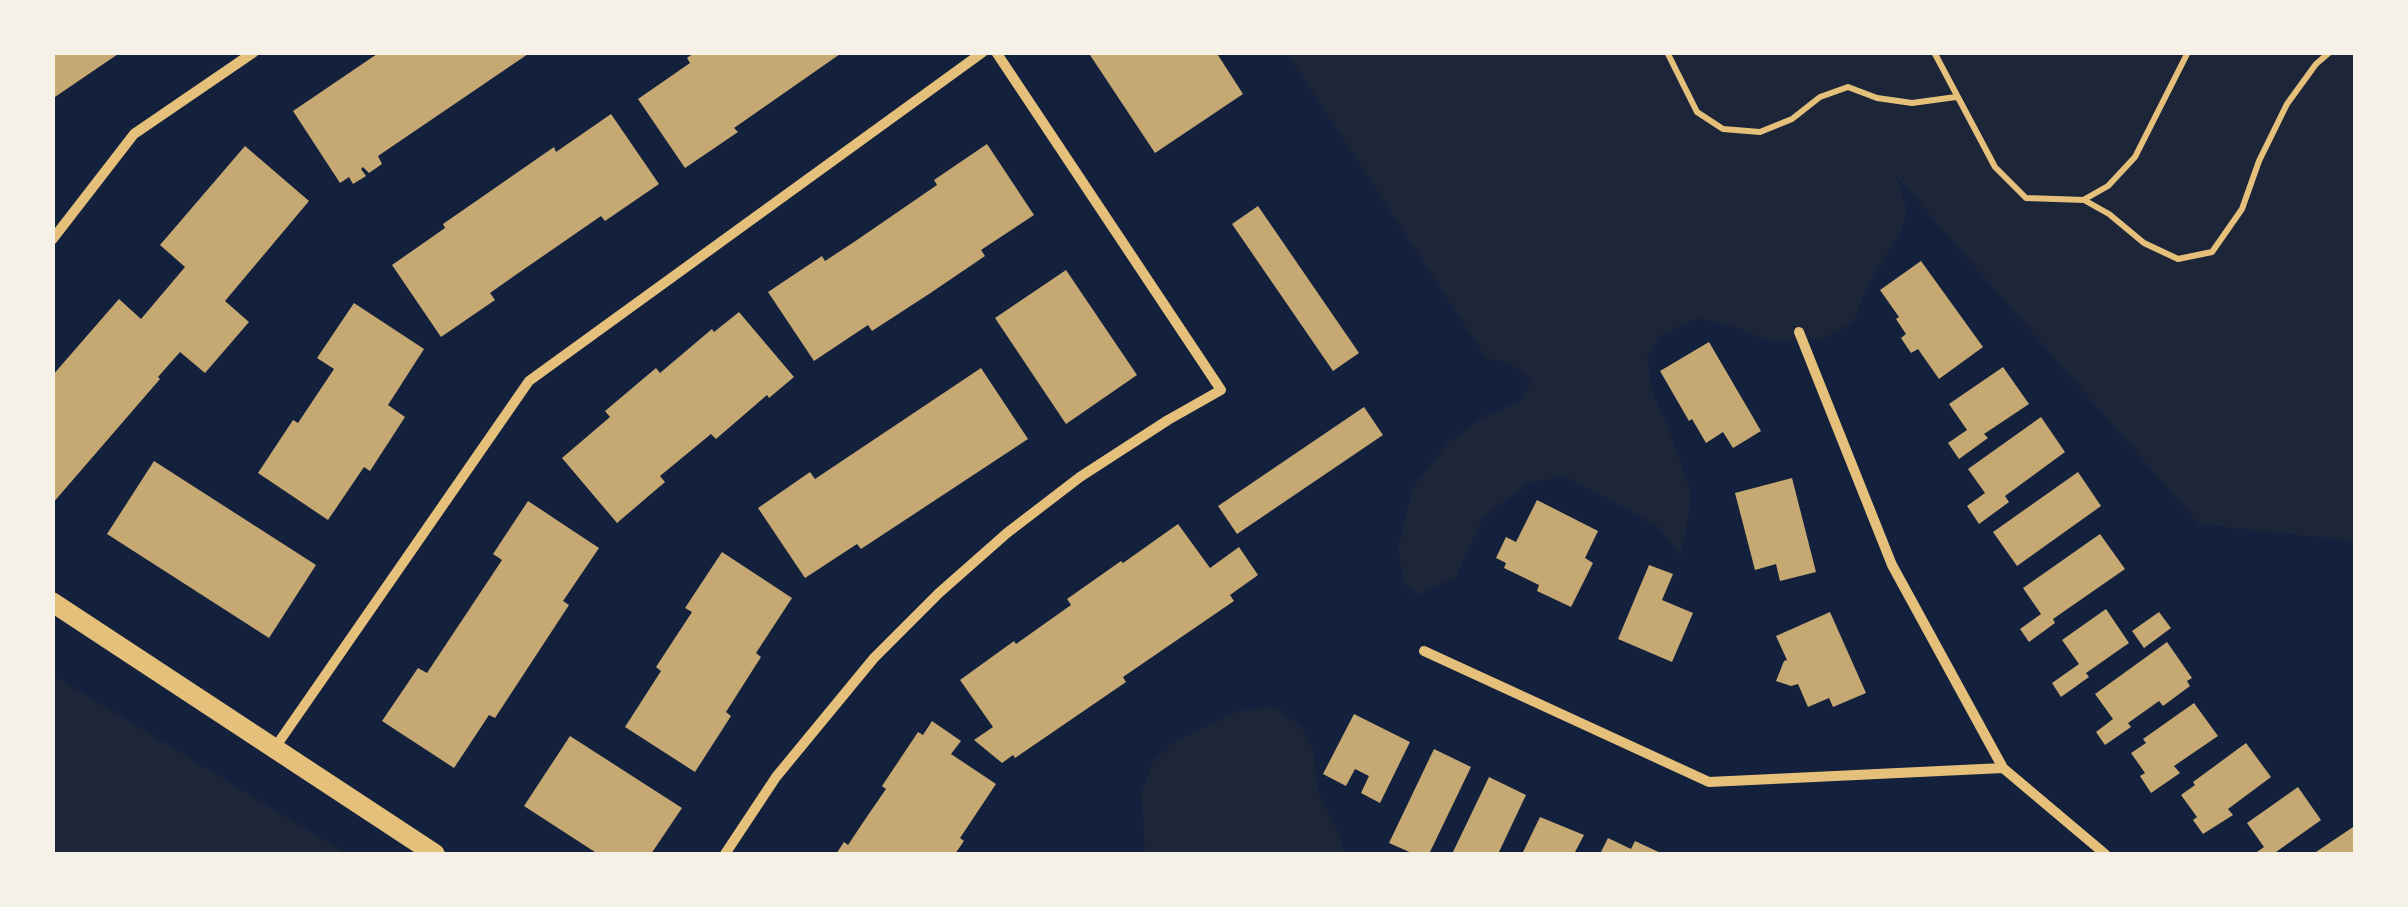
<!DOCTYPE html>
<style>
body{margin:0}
#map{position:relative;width:2408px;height:907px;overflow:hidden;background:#14213d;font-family:Jost,sans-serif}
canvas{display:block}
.frame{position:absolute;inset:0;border:55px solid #f6f1e7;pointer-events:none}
</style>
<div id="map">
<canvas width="2408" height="907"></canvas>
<div class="frame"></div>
</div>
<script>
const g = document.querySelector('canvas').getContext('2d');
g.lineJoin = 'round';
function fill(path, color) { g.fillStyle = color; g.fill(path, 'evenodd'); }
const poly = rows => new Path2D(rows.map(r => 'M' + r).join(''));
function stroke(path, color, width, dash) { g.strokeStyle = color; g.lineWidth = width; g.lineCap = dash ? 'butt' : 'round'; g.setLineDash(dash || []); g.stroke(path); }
const green = poly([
 [1287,53,2355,53,2355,541,2199,524,1896,176,1907,209,1901,232,1869,283,1853,322,1822,339,1774,342,1734,327,1697,318,1660,336,1647,357,1652,391,1667,424,1691,494,1687,525,1680,554,1656,525,1564,476,1528,483,1483,518,1456,577,1418,595,1404,582,1398,549,1413,487,1447,444,1482,418,1520,401,1532,382,1508,362,1487,359],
 [53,675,347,854,53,854],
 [1275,707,1301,727,1314,753,1318,792,1338,833,1345,854,1139,854,1145,848,1141,792,1155,758,1178,740,1238,711]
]);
const building = poly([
 [52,52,121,52,52,99],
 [380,52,531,52,378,156,382,164,369,173,363,167,361,169,366,176,353,184,349,177,340,183,293,111],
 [695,52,843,52,734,128,738,132,685,168,638,99,690,63,687,58],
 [1088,52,1216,52,1243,94,1155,153],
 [611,114,659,184,605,221,601,216,517,274,490,293,495,300,441,337,392,265,445,228,443,224,554,147,556,152],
 [987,144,1034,215,981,250,985,256,929,294,872,331,868,325,814,361,768,292,822,256,825,261,854,242,937,185,934,180],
 [245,146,309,201,225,301,249,322,205,373,180,352,158,377,160,379,52,504,52,376,119,299,141,319,185,267,160,245],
 [1258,206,1359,353,1333,371,1232,224],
 [1921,261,1983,347,1939,379,1918,349,1911,353,1901,338,1906,334,1896,319,1899,317,1880,290],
 [1066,270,1137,375,1066,424,995,318],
 [354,303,424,349,388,405,405,417,370,471,364,467,328,520,258,473,293,420,298,423,334,369,317,358],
 [739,312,794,377,769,398,767,395,716,439,711,434,660,476,665,482,617,523,562,458,610,417,605,411,656,368,660,373,712,329,714,332],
 [1709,342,1761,431,1733,448,1723,432,1706,443,1692,419,1689,421,1660,371],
 [2003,367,2029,404,1984,434,1988,438,1959,459,1948,443,1967,430,1949,404],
 [981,368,1028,439,861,549,857,544,805,578,758,508,810,472,815,479],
 [1364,407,1383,435,1237,534,1218,506],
 [2041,417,2065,452,2005,496,2009,502,1979,524,1967,506,1985,493,1968,469],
 [154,461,316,565,269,638,107,534],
 [2078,472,2101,506,2017,566,1993,532],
 [1792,478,1816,572,1780,581,1776,564,1755,570,1735,493],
 [1537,500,1598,531,1585,558,1593,563,1571,607,1537,591,1539,585,1504,568,1506,563,1496,558,1506,537,1516,542],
 [528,501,599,548,563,601,569,605,514,689,495,718,489,715,454,768,382,721,418,668,427,673,502,560,493,554],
 [1178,524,1210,568,1239,547,1258,575,1230,595,1234,601,1123,677,1126,682,1015,758,1013,755,1002,763,974,740,993,727,960,680,1014,641,1016,644,1071,605,1067,599,1121,561,1123,563],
 [2100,534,2125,569,2053,619,2055,623,2029,642,2020,629,2041,614,2023,588],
 [722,552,792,598,756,653,761,657,726,712,731,716,695,772,625,727,661,671,656,667,692,612,685,608],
 [1649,565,1673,574,1662,600,1693,613,1672,662,1618,639],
 [2106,609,2129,643,2086,673,2089,677,2061,697,2052,683,2079,664,2062,640],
 [1830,612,1866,693,1833,707,1829,698,1808,707,1798,684,1791,686,1776,681,1784,661,1787,660,1776,636],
 [2159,612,2171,628,2144,648,2132,631],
 [2167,642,2192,678,2187,681,2190,686,2163,706,2159,701,2128,723,2131,727,2105,745,2096,732,2113,719,2095,694],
 [2194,703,2218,736,2174,766,2180,773,2151,793,2140,776,2145,773,2131,753,2146,743,2143,739],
 [1354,714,1410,742,1380,803,1361,793,1369,776,1355,769,1346,786,1323,774],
 [932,721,961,741,951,754,996,784,960,838,964,841,955,854,836,854,844,842,848,845,866,818,886,789,882,786,918,732,923,735],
 [570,736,682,808,651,854,598,854,524,806],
 [2246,743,2271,777,2228,809,2233,815,2203,834,2193,820,2197,817,2181,795,2195,785,2193,782],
 [1434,749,1471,767,1429,854,1414,854,1389,843],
 [1489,777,1526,795,1498,854,1452,854],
 [2298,787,2321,820,2276,852,2278,854,2254,854,2264,847,2247,823],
 [1540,817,1584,835,1574,854,1522,854],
 [2356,825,2356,854,2313,854],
 [1608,838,1631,849,1635,841,1663,854,1600,854]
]);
const path = poly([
 [1667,52,1697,112,1723,129,1760,132,1792,119,1820,97,1848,87,1877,98,1912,103,1956,97],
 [1934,52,1995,167,2026,198,2084,200,2109,214,2144,243,2178,259,2212,252,2242,209,2259,161,2287,104,2316,64,2330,52],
 [2085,199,2108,186,2135,157,2188,52]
]);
const minor = poly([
 [52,240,134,134,254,52],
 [1799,332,1892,565,2003,768,2105,854],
 [1424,651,1709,782,2003,768],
 [274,749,529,381,983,52],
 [725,854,776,777,874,658,939,593,1007,533,1080,477,1168,420,1221,390,996,52]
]);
const secondary = poly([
 [52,602,435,854]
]);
fill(green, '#1d2539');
fill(building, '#c6a872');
stroke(path, '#e5c07b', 6);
stroke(minor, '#e5c07b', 10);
stroke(secondary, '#e5c07b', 20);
</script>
